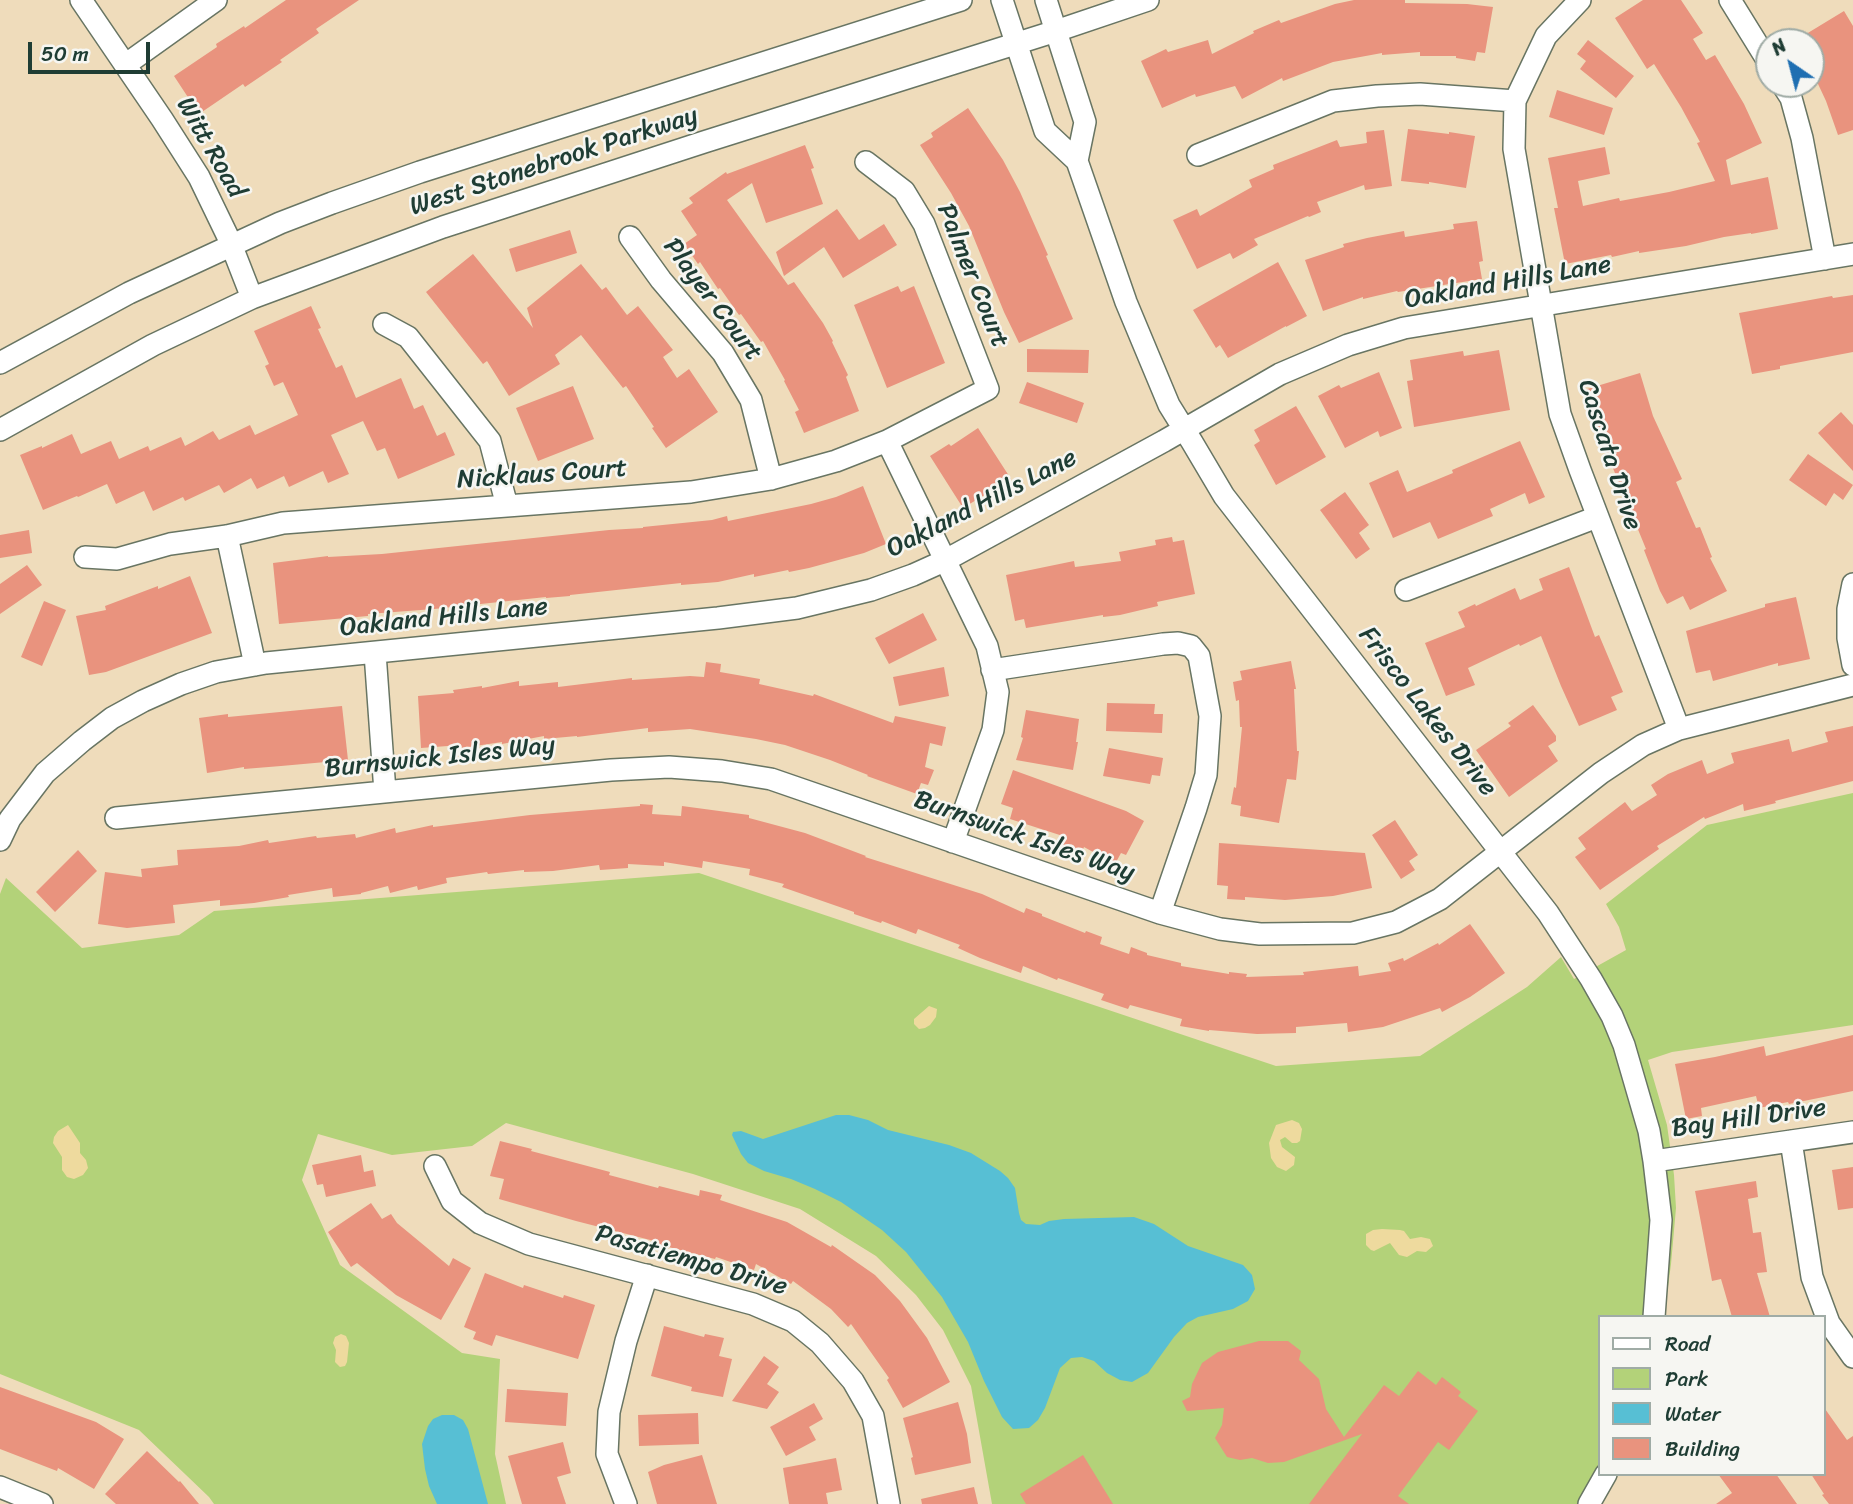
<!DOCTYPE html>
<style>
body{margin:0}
#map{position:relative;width:1853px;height:1504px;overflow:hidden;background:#efdcbb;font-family:Sriracha,sans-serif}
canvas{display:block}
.legend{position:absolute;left:1598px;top:1315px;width:228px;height:161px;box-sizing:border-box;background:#f6f6f2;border:2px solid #a0aca6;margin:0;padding:9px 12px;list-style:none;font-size:21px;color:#1f3d34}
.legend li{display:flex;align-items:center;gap:14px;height:35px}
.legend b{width:35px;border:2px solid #a0aca6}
.north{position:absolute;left:1755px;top:28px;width:70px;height:70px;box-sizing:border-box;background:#f6f6f2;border:2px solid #a0aca6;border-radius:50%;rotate:325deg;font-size:19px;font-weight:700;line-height:28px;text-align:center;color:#1f3d34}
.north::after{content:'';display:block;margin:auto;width:24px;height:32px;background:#1f6fb2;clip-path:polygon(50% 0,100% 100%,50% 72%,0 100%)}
.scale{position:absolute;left:28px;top:42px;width:122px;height:32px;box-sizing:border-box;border:4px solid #1f3d34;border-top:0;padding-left:9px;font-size:21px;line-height:24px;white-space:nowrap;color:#1f3d34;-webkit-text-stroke:5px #f6f6f2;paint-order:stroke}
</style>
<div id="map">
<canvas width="1853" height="1504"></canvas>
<ul class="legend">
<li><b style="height:9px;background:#fff"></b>Road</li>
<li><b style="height:19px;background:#b3d279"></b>Park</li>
<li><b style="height:19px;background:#57bfd4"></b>Water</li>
<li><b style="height:19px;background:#e9937e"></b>Building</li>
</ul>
<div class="north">N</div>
<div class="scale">50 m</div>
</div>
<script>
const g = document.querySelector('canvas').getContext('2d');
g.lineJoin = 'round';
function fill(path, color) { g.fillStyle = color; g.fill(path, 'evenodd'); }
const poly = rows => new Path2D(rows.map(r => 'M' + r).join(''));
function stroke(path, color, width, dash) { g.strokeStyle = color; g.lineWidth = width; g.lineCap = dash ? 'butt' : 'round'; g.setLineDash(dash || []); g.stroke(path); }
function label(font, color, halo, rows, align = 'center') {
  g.font = font + ' Sriracha,sans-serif'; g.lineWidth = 5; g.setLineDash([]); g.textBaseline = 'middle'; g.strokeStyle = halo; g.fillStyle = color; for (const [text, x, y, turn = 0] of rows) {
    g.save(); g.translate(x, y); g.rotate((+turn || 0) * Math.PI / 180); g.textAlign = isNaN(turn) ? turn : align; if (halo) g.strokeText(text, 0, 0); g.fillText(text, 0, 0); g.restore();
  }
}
const green = poly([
 [1853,793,1853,1025,1672,1052,1648,1060,1667,1125,1674,1175,1676,1208,1671,1264,1664,1317,1599,1317,1600,1504,992,1504,971,1386,943,1330,916,1295,876,1256,800,1209,693,1174,506,1123,472,1146,392,1155,318,1134,302,1180,340,1265,462,1353,500,1359,495,1454,506,1504,214,1504,209,1497,139,1430,0,1374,0,894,6,878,82,948,179,935,214,911,699,873,1276,1066,1420,1056,1527,987,1561,957,1574,979,1626,950,1619,927,1606,904,1707,825]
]);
const sand = poly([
 [929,1006,937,1009,936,1017,930,1025,925,1028,919,1029,914,1024,914,1019],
 [1292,1120,1299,1123,1302,1129,1300,1141,1297,1143,1292,1143,1285,1137,1280,1140,1282,1147,1295,1157,1294,1165,1286,1171,1277,1167,1271,1158,1269,1143,1276,1125],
 [68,1125,80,1143,80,1153,86,1160,88,1168,83,1175,74,1179,67,1177,62,1170,62,1157,53,1143,54,1137,58,1131],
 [1382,1229,1400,1230,1404,1231,1410,1239,1421,1237,1430,1239,1433,1246,1426,1252,1417,1251,1407,1257,1399,1255,1390,1243,1374,1251,1371,1250,1366,1245,1366,1234,1373,1230],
 [341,1334,346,1336,349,1343,347,1362,345,1366,340,1367,335,1362,336,1350,333,1343,335,1337]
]);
const water = poly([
 [836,1115,849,1115,868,1120,888,1130,949,1145,971,1153,1000,1171,1008,1178,1015,1188,1019,1213,1021,1220,1026,1224,1040,1225,1049,1221,1064,1219,1134,1217,1154,1224,1188,1246,1243,1265,1252,1275,1255,1289,1248,1301,1233,1309,1198,1317,1187,1323,1174,1337,1148,1373,1132,1382,1120,1380,1107,1373,1094,1361,1082,1357,1071,1358,1060,1368,1045,1408,1038,1420,1029,1428,1013,1429,1002,1417,984,1381,968,1342,942,1297,906,1252,882,1230,841,1202,815,1189,791,1179,764,1171,748,1163,741,1154,732,1135,733,1132,741,1131,763,1139],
 [442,1415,454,1415,463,1420,468,1429,488,1504,437,1504,429,1486,425,1469,422,1444,428,1426,433,1419]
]);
const building = poly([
 [286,0,359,0,316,29,319,33,280,60,282,62,245,87,243,84,199,114,174,76,217,47,216,44,244,26,245,28],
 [1354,0,1405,0,1405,3,1467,4,1493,7,1485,53,1477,52,1475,61,1456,58,1456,56,1420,56,1420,52,1382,55,1382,53,1333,62,1283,81,1282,78,1242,99,1235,86,1196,97,1195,94,1162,108,1141,61,1166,49,1168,52,1208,40,1212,54,1254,33,1253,31,1279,20,1281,23,1335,4],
 [1643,0,1681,0,1703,33,1693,39,1706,60,1715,55,1744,104,1762,143,1726,160,1731,185,1768,177,1778,229,1751,234,1751,233,1724,237,1686,246,1639,253,1639,251,1612,257,1611,255,1565,264,1554,208,1558,208,1548,158,1605,147,1610,174,1578,181,1583,206,1619,198,1620,201,1669,192,1715,181,1697,143,1700,142,1681,107,1654,64,1647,69,1615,18],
 [1844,11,1853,26,1853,130,1838,135,1826,101,1811,69,1811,42,1793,42],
 [1588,40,1634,76,1616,98,1580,69,1586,61,1577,54],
 [1557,90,1613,108,1604,135,1549,117],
 [968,108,1003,160,1020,192,1048,255,1046,256,1073,319,1019,343,1004,312,969,226,951,193,920,145,933,137,931,133],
 [1408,129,1449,134,1449,132,1475,136,1466,188,1429,182,1429,184,1401,181],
 [1384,130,1392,186,1365,190,1364,185,1317,202,1321,212,1309,217,1308,216,1254,239,1258,245,1233,259,1230,253,1197,269,1173,220,1197,209,1200,216,1252,187,1249,180,1274,169,1273,165,1337,140,1340,147,1367,143,1366,132],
 [805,145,814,168,811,169,823,204,766,223,752,183,727,200,788,285,794,282,823,323,833,341,832,342,848,375,846,377,859,411,804,433,795,412,799,410,784,381,785,380,763,341,761,342,741,314,739,315,720,288,718,289,700,262,698,264,684,244,697,235,681,211,693,203,689,198,726,172,727,174],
 [837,209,859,240,884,224,897,245,843,278,824,247,784,276,776,252],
 [1477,221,1483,261,1479,262,1482,279,1398,292,1397,291,1363,299,1363,297,1323,311,1305,260,1344,247,1343,244,1367,238,1404,231,1405,237,1454,229,1453,224],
 [570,230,577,253,516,272,509,249],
 [473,254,533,328,527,308,581,264,602,290,606,287,627,315,638,306,673,350,663,357,677,378,689,369,718,412,666,448,652,428,654,427,626,386,623,388,581,335,555,355,560,364,509,396,487,361,483,364,426,292],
 [1278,262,1307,316,1286,327,1286,326,1228,358,1220,345,1216,348,1193,310],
 [898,286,901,292,914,286,945,363,887,388,854,305],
 [1853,295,1853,352,1780,366,1780,369,1752,374,1739,313,1832,296,1833,298],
 [311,306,321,328,318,329,336,368,342,365,356,398,401,378,414,409,423,405,437,436,445,432,455,455,398,479,385,448,377,451,363,421,331,435,349,474,328,483,323,471,289,487,284,476,257,489,251,478,224,493,219,485,185,501,183,497,153,511,144,491,116,504,107,484,78,497,77,496,43,510,20,455,42,446,42,448,72,434,81,454,111,441,119,459,148,446,150,451,181,437,185,446,213,431,219,440,250,425,255,435,298,415,283,382,274,386,265,366,269,364,254,331],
 [1027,349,1089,350,1088,373,1027,372],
 [1499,350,1510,410,1414,427,1407,381,1413,380,1410,360,1463,351,1464,356],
 [1379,372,1402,428,1380,437,1378,431,1345,448,1318,396,1339,385,1341,388],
 [1640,373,1653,416,1682,479,1676,482,1696,528,1700,527,1712,557,1710,558,1727,591,1690,610,1683,596,1667,604,1660,591,1644,550,1646,549,1599,434,1587,389],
 [1027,382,1084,403,1077,423,1019,403],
 [573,386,594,439,538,461,516,408],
 [1296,406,1326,457,1276,485,1254,445,1260,441,1254,430],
 [1841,412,1853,425,1853,471,1818,433],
 [978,428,1011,479,963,508,930,456,949,444,951,446],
 [1520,441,1545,497,1529,504,1525,493,1490,509,1493,516,1438,539,1430,522,1393,538,1369,483,1398,470,1407,492,1453,473,1452,470],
 [1808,454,1853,485,1843,500,1834,493,1826,506,1789,480],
 [863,486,886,544,864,553,809,568,789,572,788,570,754,577,754,574,718,582,681,585,681,583,570,595,570,596,546,598,546,597,434,609,368,614,368,616,279,624,273,563,328,556,328,557,382,554,609,530,643,528,643,527,712,520,727,516,728,521,811,504,836,497],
 [1345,492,1369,525,1359,533,1370,549,1356,559,1320,510],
 [29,530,32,553,0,558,0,535],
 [1172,537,1173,542,1184,540,1195,594,1157,602,1158,606,1120,615,1103,617,1103,615,1026,628,1024,619,1015,621,1006,575,1074,561,1075,567,1121,561,1119,552,1156,545,1155,540],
 [27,565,42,585,0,614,0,584],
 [1569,567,1595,637,1599,635,1623,692,1611,697,1617,710,1579,726,1561,686,1541,636,1520,646,1519,644,1468,668,1475,685,1446,696,1425,643,1465,627,1458,612,1475,604,1476,606,1515,588,1520,600,1543,590,1539,579],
 [190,576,212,633,106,672,89,675,76,616,106,610,105,606,158,586,158,589],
 [1796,597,1810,659,1778,666,1778,663,1713,681,1710,670,1696,673,1686,631,1765,607,1765,604],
 [44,601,66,610,42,666,21,657],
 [923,613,937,640,889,664,875,638],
 [1291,661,1296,689,1294,689,1297,751,1299,751,1296,780,1287,779,1279,823,1240,816,1241,806,1231,804,1234,787,1236,788,1242,727,1240,727,1239,700,1236,701,1233,682,1242,680,1240,671],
 [706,662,721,664,720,672,760,679,759,684,813,696,814,694,893,723,895,716,946,727,942,746,930,743,925,767,934,770,928,785,921,783,917,794,867,776,868,775,830,760,785,745,756,739,690,729,648,732,648,728,577,737,577,736,544,739,544,736,502,744,502,742,462,748,461,745,421,748,418,696,454,693,453,690,482,686,482,688,519,681,519,686,558,682,558,687,632,678,632,680,690,676,704,677],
 [944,667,949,696,899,706,893,677],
 [1107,703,1155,704,1154,714,1163,714,1162,733,1106,731],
 [1533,705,1556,736,1556,741,1548,746,1558,761,1509,797,1476,750,1511,726,1508,723],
 [342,706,348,760,281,766,244,769,244,767,207,773,199,718,228,714,228,717],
 [1026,710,1079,719,1076,742,1078,742,1073,770,1016,760,1023,738,1021,737],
 [1853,726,1853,781,1775,801,1776,803,1744,811,1743,804,1705,819,1704,817,1657,846,1659,849,1600,890,1575,857,1586,849,1578,838,1625,802,1632,811,1657,795,1651,785,1668,774,1702,760,1707,774,1734,763,1731,753,1789,739,1792,752,1828,742,1825,732],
 [1109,748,1163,758,1160,776,1152,775,1150,784,1103,776],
 [1013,770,1126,811,1144,821,1126,855,1121,853,1115,864,1084,847,1082,852,1063,845,1066,837,1010,819,1013,808,1001,804],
 [640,804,653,805,652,814,681,816,682,806,749,815,749,818,805,833,866,856,865,857,982,894,1024,913,1026,908,1042,914,1042,916,1085,933,1086,931,1102,937,1100,944,1129,954,1131,947,1147,953,1147,955,1181,963,1181,966,1229,974,1229,972,1247,974,1246,977,1304,975,1303,972,1358,966,1359,976,1391,971,1388,963,1403,958,1404,961,1438,943,1439,945,1470,924,1505,973,1470,997,1442,1012,1440,1008,1383,1027,1348,1032,1347,1023,1296,1027,1296,1033,1257,1034,1209,1030,1209,1031,1180,1026,1182,1019,1130,1005,1128,1009,1101,1000,1104,994,1058,978,1057,980,1023,966,1021,973,980,958,958,948,960,945,918,929,916,934,882,921,881,923,854,914,854,912,782,887,784,884,749,875,750,869,703,861,702,868,664,862,664,866,628,864,628,868,600,870,599,865,553,871,524,872,524,870,488,874,487,872,446,878,447,883,418,890,417,886,390,893,388,886,361,893,361,894,333,897,332,888,288,895,289,897,254,903,220,906,220,900,173,905,175,923,127,928,98,924,105,872,142,877,141,869,178,865,177,850,239,846,268,840,269,843,316,836,317,838,355,834,356,838,395,828,396,833,433,825,433,827,530,815,640,806],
 [1395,820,1418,855,1409,861,1415,870,1401,879,1372,835],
 [1219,843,1365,853,1372,888,1333,896,1285,900,1245,897,1245,900,1227,899,1228,886,1217,885],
 [78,850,97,871,55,912,36,892],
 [1853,1035,1853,1091,1789,1104,1788,1102,1759,1108,1756,1096,1701,1108,1702,1116,1686,1119,1675,1064,1715,1057,1764,1046,1766,1056],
 [500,1141,532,1149,531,1151,610,1172,609,1175,658,1188,659,1186,699,1196,700,1190,722,1195,720,1200,787,1222,831,1247,832,1245,875,1275,900,1301,927,1338,950,1382,903,1408,887,1380,889,1378,851,1324,848,1327,831,1309,793,1281,791,1284,756,1264,754,1270,716,1257,715,1259,657,1244,658,1242,576,1221,499,1199,504,1179,490,1176],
 [361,1155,364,1172,373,1170,376,1186,326,1197,323,1184,317,1185,312,1165],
 [1853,1167,1853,1208,1838,1210,1832,1170],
 [1756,1181,1758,1197,1748,1199,1753,1233,1761,1232,1767,1272,1757,1273,1770,1317,1732,1317,1721,1279,1712,1281,1695,1191],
 [371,1203,382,1219,391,1214,397,1223,449,1266,453,1258,471,1268,441,1320,396,1295,357,1263,351,1267,328,1232],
 [485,1273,523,1288,524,1285,563,1298,564,1295,595,1305,578,1359,496,1335,492,1346,473,1339,476,1332,464,1327],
 [664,1326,704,1337,705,1334,724,1338,719,1356,732,1359,723,1397,691,1391,692,1387,651,1376],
 [1259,1341,1288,1341,1301,1351,1299,1360,1319,1379,1326,1409,1344,1437,1384,1385,1399,1396,1418,1371,1436,1385,1442,1377,1461,1392,1458,1396,1478,1411,1449,1450,1438,1442,1398,1496,1409,1504,1309,1504,1362,1434,1284,1462,1268,1463,1252,1458,1240,1460,1227,1457,1215,1438,1222,1425,1224,1408,1187,1411,1182,1401,1190,1397,1192,1384,1202,1363,1218,1352],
 [764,1356,779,1367,767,1384,779,1392,767,1409,732,1401],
 [0,1387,96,1422,124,1439,94,1489,58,1468,57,1471,0,1449],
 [507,1389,568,1393,566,1426,505,1422],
 [958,1402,967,1434,971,1463,915,1475,911,1458,913,1457,903,1418],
 [814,1403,823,1419,809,1427,816,1440,786,1456,770,1427],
 [1823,1406,1847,1440,1853,1436,1853,1504,1829,1504,1822,1495,1824,1494,1811,1474,1823,1474],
 [698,1413,699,1444,639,1446,638,1415],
 [563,1442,571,1473,557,1477,566,1504,522,1504,508,1456],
 [147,1451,179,1482,180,1481,199,1504,116,1504,105,1494],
 [702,1455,717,1504,657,1504,648,1472,664,1465],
 [1083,1455,1113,1504,1026,1504,1020,1494],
 [836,1458,842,1490,826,1493,828,1504,789,1504,783,1468],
 [1718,1474,1776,1474,1797,1504,1716,1504,1732,1493],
 [974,1487,978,1504,922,1504,921,1499]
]);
const minor = poly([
 [81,0,162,119,199,177,229,239,252,298],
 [1002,0,1045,131,1077,161,1126,302,1169,405,1192,442,1224,496,1548,913,1591,979,1612,1016,1624,1045,1649,1131,1654,1161,1661,1220,1654,1317],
 [1046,0,1085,122,1077,161],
 [1580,0,1546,36,1515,101,1514,149,1560,414,1580,470,1679,729],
 [1730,0,1769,63],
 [125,65,216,0],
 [1782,84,1791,98,1802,138,1825,259],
 [1198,155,1333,101,1377,96,1420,94,1515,101],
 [630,237,661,280,723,353,751,400,771,479],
 [384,324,408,337,490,441,507,506],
 [0,363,129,293,280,223,332,203,420,172,961,0],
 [0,430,153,345,252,298,443,227,704,142,1056,31,1148,0],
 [887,441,987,646,998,692,993,730,953,842],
 [227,536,255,665],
 [85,557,117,559,170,544,227,536,283,523,691,492,771,479,836,461,887,441,988,389,924,224,904,191,866,162],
 [1853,584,1848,609,1848,638,1853,665],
 [1406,590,1597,517],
 [375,653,385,792],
 [992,670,1163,644,1178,643,1191,646,1199,656,1210,716,1206,775,1196,808,1160,913],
 [116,818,611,770,669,767,722,771,771,779,1160,913,1220,929,1260,934,1353,933,1396,922,1440,899,1601,773,1643,745,1679,729,1853,685],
 [0,840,10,819,45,773,82,741,112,718,143,701,181,684,216,672,266,663,718,618,797,608,871,590,913,575,944,561,1164,441,1280,374,1348,345,1404,328,1853,254],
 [1791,1141,1812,1277,1829,1323,1853,1357],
 [1654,1161,1853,1132],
 [435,1166,452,1201,480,1223,529,1244,753,1304,793,1321,820,1343,853,1381,873,1416,889,1504],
 [0,1487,42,1504],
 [626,1504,607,1454,609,1412,626,1341,647,1275],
 [1589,1504,1606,1474]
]);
const streetNames = [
 ["Witt Road",210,148,60],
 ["West Stonebrook Parkway",554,162,-18],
 ["Palmer Court",972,276,68],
 ["Oakland Hills Lane",1508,283,-10],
 ["Player Court",712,300,53],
 ["Cascata Drive",1609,455,72],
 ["Nicklaus Court",542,475,-4],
 ["Oakland Hills Lane",982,504,-27],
 ["Oakland Hills Lane",444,618,-6],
 ["Frisco Lakes Drive",1427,712,52],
 ["Burnswick Isles Way",440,758,-6],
 ["Burnswick Isles Way",1024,837,19],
 ["Bay Hill Drive",1749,1119,-8],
 ["Pasatiempo Drive",691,1261,16]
];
fill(green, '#b3d279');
fill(sand, '#eeda9e');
fill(water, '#57bfd4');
fill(building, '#e9937e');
stroke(minor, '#687563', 24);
stroke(minor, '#fff', 21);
label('26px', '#1f3d34', '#f6f6f2', streetNames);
</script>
